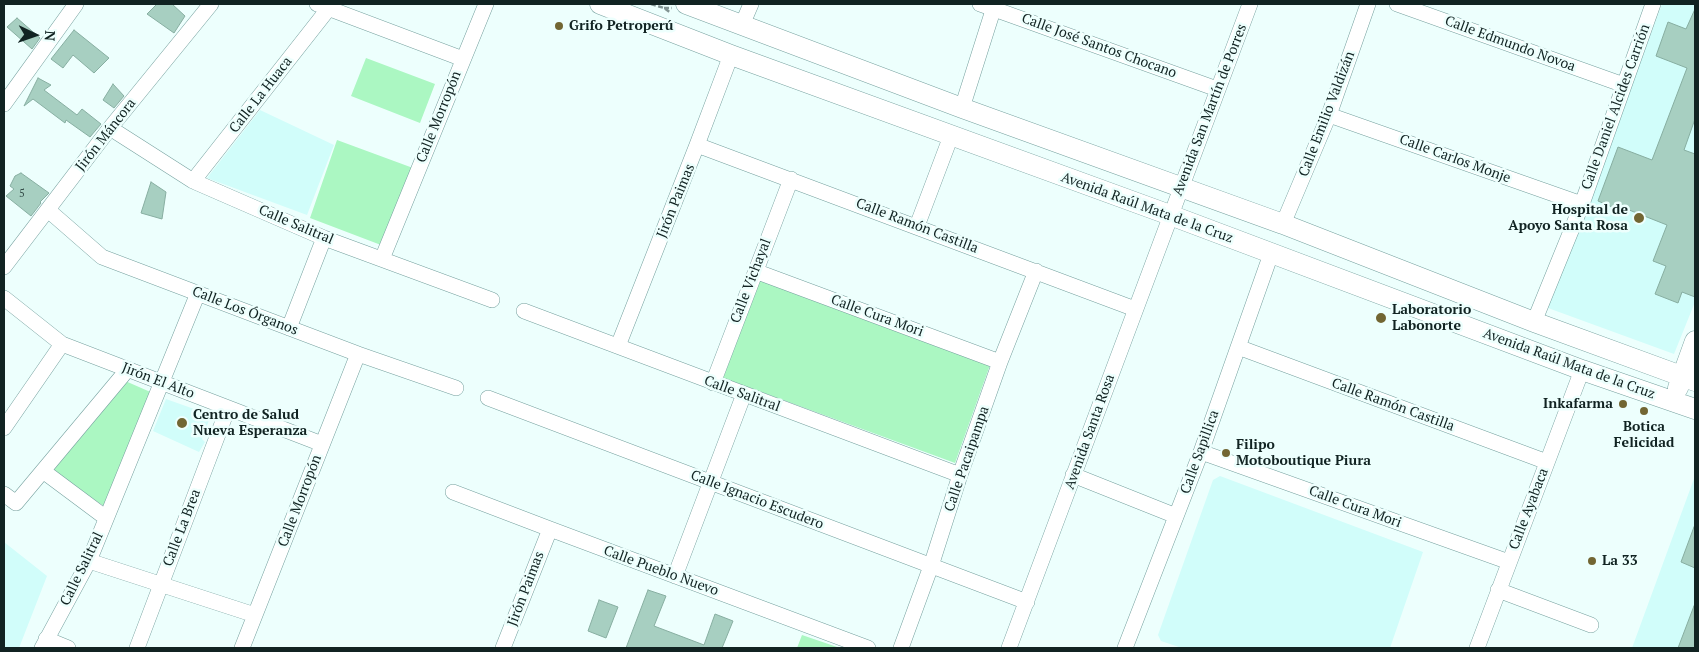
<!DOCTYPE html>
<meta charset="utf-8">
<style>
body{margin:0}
#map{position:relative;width:1699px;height:652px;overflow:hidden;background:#edfffd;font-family:"PT Serif",serif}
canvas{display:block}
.frame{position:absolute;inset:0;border:5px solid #112322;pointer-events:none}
.north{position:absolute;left:10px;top:10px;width:50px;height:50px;-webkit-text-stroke:4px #edfffd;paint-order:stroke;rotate:93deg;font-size:14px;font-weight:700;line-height:20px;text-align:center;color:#112322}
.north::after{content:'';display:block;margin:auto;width:18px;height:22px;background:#112322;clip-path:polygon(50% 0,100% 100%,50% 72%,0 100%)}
</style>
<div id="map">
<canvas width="1699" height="652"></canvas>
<div class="frame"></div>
<div class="north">N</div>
</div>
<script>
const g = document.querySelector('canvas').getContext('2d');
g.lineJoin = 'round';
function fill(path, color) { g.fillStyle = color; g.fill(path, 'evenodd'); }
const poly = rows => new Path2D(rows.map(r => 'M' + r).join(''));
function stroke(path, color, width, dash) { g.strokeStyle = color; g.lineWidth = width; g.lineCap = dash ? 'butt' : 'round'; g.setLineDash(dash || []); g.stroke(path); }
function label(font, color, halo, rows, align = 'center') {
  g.font = font + ' "PT Serif",serif'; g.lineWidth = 5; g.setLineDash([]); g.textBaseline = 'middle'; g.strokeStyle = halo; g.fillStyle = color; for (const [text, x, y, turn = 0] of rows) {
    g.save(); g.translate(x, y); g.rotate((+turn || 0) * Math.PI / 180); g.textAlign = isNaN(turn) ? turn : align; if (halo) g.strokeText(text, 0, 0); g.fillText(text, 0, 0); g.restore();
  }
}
const built = poly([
 [1662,4,1695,4,1695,302,1674,354,1548,308],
 [260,110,334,145,307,215,207,178],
 [166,399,211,415,202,439,205,442,199,452,153,431],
 [1220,476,1423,552,1390,648,1182,648,1161,641,1158,635,1213,480],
 [1695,476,1695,648,1632,648],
 [4,542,47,576,19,648,4,648]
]);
const green = poly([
 [366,58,435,84,420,123,351,96],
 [337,140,413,168,381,245,310,218],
 [760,280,990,365,955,463,723,378],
 [123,380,155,394,104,506,49,471],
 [802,635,840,648,797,648]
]);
const building = poly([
 [157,4,172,4,185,16,174,33,147,14,157,4],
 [1695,9,1695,119,1684,150,1695,154,1695,297,1682,292,1678,303,1655,294,1666,266,1653,261,1667,225,1619,206,1617,209,1598,201,1618,147,1652,160,1687,68,1656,56,1668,22,1686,29,1695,9],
 [17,18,40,38,32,49,7,27,17,18],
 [74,30,109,58,94,73,73,55,63,68,51,59,74,30],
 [38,78,51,85,44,90,77,115,82,109,101,124,90,137,66,120,65,123,33,99,24,106,38,78],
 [113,84,124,96,114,108,103,100,113,84],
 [21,173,49,193,40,202,41,203,31,216,6,196,14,189,10,186,15,176,21,173],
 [151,182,166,192,162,219,141,213,151,182],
 [1694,527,1695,527,1695,568,1681,562,1694,527],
 [648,590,666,596,654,626,704,645,715,614,733,621,722,648,626,648,648,590],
 [599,600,618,607,606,638,588,631,599,600],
 [1694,606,1695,648,1678,648,1694,606]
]);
const path = poly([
 [651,4,664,8,671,13],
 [664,8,672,8]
]);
const minor = poly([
 [317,4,463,59],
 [980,4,1217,89],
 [1397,4,1624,85],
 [742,25,751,4],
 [4,104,76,4],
 [962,108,995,4],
 [1329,115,1582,204],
 [110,128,193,181,324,238,492,300],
 [697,145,1135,309],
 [193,181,329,8],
 [48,210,102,257,358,354,456,388],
 [1283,224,1329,115,1368,4],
 [917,226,951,136],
 [382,259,486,4],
 [4,267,110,128,211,4],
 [755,271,1000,362],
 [4,298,62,344,322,444],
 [524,311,960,475],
 [1534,322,1582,204,1653,4],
 [289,328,324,238],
 [618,346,697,145,731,55],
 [1238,347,1547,462],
 [713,383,791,179],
 [488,398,1027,602],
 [4,428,62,344],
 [1201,452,1509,562],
 [43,471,106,518],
 [1073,475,1176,516],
 [453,492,550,529,868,648],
 [4,494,16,503,128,369],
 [89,561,255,615],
 [675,576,744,394],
 [1498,590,1591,625],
 [46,639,68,648],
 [42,648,89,561,198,293],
 [137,648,228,408],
 [242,648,358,354],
 [503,648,550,529],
 [901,648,931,566,960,475,1000,362,1036,271],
 [1009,648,1250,4],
 [1125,648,1201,452,1271,254],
 [1477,648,1582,370]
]);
const major = poly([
 [600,4,731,55,1170,215,1582,370,1695,409],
 [686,4,962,108,1283,224,1534,322,1695,381],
 [1678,388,1695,341]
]);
const markers = [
 [559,26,5,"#726633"],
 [1639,218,6,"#726633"],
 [1381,318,6,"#726633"],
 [1623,404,5,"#726633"],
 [1644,411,5,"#726633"],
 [182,423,6,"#726633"],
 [1226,453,5,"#726633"],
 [1592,561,5,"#726633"]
];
const numberNames = [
 ["5",22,194]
];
const poiNames = [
 ["Grifo Petroperú",569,26],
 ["Hospital de",1628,210,"right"],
 ["Apoyo Santa Rosa",1628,226,"right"],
 ["Laboratorio",1392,310],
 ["Labonorte",1392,326],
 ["Inkafarma",1613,404,"right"],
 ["Centro de Salud",193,415],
 ["Nueva Esperanza",193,431],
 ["Botica",1644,427,"center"],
 ["Felicidad",1644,443,"center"],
 ["Filipo",1236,445],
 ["Motoboutique Piura",1236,461],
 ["La 33",1602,561]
];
const streetNames = [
 ["Calle Edmundo Novoa",1510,44,20],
 ["Calle José Santos Chocano",1099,46,20],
 ["Calle La Huaca",261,95,-52],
 ["Calle Daniel Alcides Carrión",1616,107,-70],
 ["Avenida San Martín de Porres",1210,110,-69],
 ["Calle Emilio Valdizán",1327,114,-69],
 ["Calle Morropón",439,117,-68],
 ["Jirón Máncora",106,135,-52],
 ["Calle Carlos Monje",1455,159,20],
 ["Jirón Paimas",676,201,-68],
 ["Avenida Raúl Mata de la Cruz",1147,208,20],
 ["Calle Salitral",296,225,23],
 ["Calle Ramón Castilla",917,226,21],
 ["Calle Vichayal",751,281,-69],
 ["Calle Los Órganos",245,311,21],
 ["Calle Cura Mori",877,316,20],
 ["Avenida Raúl Mata de la Cruz",1569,364,20],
 ["Jirón El Alto",158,381,21],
 ["Calle Salitral",742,394,20],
 ["Calle Ramón Castilla",1393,405,20],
 ["Avenida Santa Rosa",1090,432,-70],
 ["Calle Sapillica",1200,452,-70],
 ["Calle Pacaipampa",967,459,-71],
 ["Calle Ignacio Escudero",757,500,21],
 ["Calle Morropón",300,501,-69],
 ["Calle Cura Mori",1355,507,20],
 ["Calle Ayabaca",1529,509,-69],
 ["Calle La Brea",182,528,-69],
 ["Calle Salitral",82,569,-64],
 ["Calle Pueblo Nuevo",661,571,20],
 ["Jirón Paimas",526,589,-69]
];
fill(built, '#d1fdfa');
fill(green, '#abf7c2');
fill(building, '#a7cfc1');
stroke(building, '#87aea1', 1);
stroke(minor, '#76a19f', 16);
stroke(major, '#76a19f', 21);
stroke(path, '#819392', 2.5, [5, 2.5]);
stroke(minor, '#fff', 15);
stroke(major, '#fff', 20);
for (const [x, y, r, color] of markers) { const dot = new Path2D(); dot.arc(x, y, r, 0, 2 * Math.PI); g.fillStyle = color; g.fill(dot); stroke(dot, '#edfffd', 2); }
label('11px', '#364e4a', null, numberNames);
label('bold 14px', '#112322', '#edfffd', poiNames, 'left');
label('14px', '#112322', '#edfffd', streetNames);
</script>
